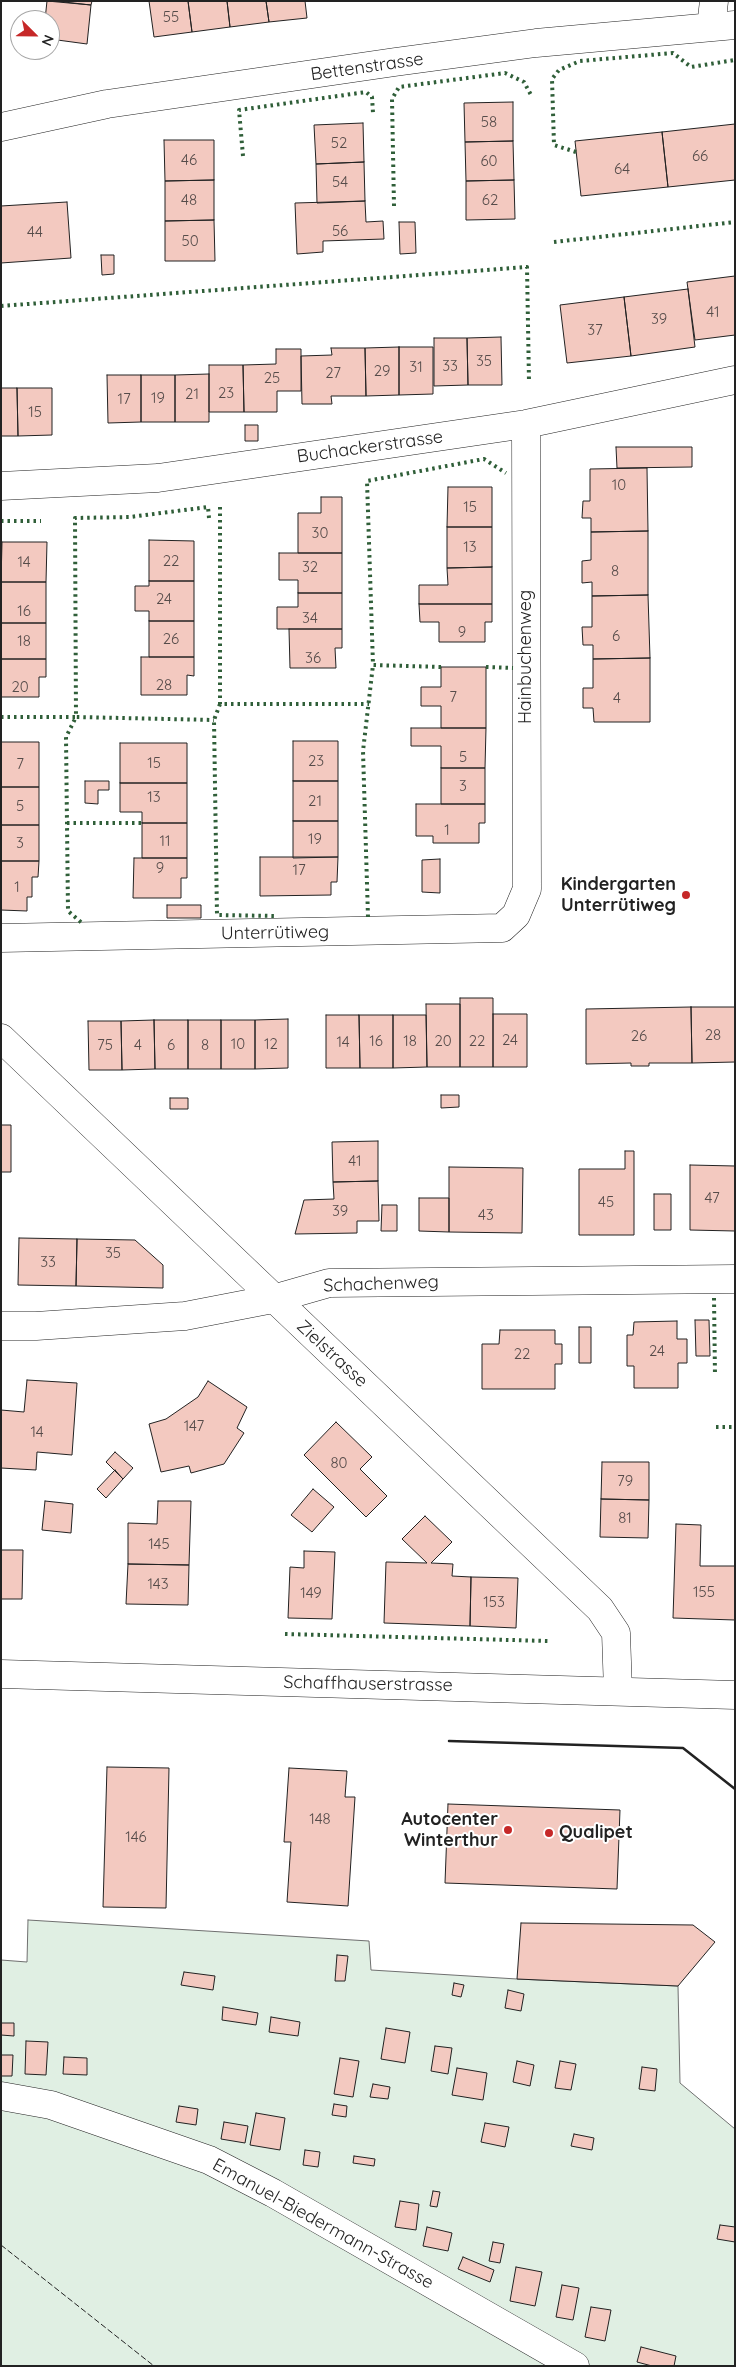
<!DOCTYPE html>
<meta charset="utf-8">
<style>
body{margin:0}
#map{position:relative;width:736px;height:2367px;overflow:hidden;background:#fff;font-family:Quicksand,sans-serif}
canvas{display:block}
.frame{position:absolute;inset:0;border:2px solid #222;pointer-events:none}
.north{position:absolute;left:10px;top:10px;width:50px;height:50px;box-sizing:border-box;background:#fff;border:1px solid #a7a7a7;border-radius:50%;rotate:113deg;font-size:14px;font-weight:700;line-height:20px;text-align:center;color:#222}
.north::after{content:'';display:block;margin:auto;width:18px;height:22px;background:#c62828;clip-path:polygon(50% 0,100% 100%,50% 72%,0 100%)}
</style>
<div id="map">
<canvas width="736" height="2367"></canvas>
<div class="frame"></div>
<div class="north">N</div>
</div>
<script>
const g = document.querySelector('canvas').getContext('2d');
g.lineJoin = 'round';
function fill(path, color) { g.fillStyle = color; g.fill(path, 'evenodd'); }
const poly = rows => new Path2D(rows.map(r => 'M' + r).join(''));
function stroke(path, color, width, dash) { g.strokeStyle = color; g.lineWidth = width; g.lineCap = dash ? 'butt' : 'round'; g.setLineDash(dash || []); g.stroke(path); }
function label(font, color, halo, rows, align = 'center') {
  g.font = font + ' Quicksand,sans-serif'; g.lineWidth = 4; g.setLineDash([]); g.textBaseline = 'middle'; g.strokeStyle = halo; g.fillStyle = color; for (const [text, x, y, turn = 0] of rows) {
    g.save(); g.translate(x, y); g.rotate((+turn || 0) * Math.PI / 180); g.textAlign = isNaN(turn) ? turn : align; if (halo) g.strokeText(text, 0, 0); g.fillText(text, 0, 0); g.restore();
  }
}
const green = poly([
 [28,1920,369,1941,371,1970,517,1979,678,1986,680,2083,735,2129,735,2366,1,2366,1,1960,27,1962,28,1920]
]);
const building = poly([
 [47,1,91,5,87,44,50,39,50,20,45,20,47,1],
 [55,1,92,1,91,5,55,1],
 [149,1,188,1,192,32,154,37,149,1],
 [188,1,227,1,230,27,192,32,188,1],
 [227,1,266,1,269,22,230,27,227,1],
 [266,1,305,1,307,18,269,22,266,1],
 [513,102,513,141,465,142,464,103,513,102],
 [363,123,364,162,316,164,314,125,363,123],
 [735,124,735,180,668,187,662,132,735,124],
 [662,132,668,187,581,196,575,141,662,132],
 [164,140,214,140,214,180,165,181,164,140],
 [513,141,514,180,466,181,465,142,513,141],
 [364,162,365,201,317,203,316,164,364,162],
 [214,180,214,220,165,221,165,181,214,180],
 [514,180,515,219,466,220,466,181,514,180],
 [365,201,366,222,383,221,384,239,323,241,323,252,297,254,295,203,365,201],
 [67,202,71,258,1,263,1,206,67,202],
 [214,220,215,261,165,261,165,221,214,220],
 [399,222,415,222,416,253,400,254,399,222],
 [101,255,114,255,114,274,102,275,101,255],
 [735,276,735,335,695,340,687,282,735,276],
 [688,289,695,347,631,356,624,297,688,289],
 [624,297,631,356,567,363,560,305,624,297],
 [501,337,502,385,468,385,467,338,501,337],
 [434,338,467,338,468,385,434,386,434,338],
 [399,347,399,395,366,396,365,348,399,347],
 [399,347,433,347,433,394,399,395,399,347],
 [331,348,365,348,366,396,331,396,332,404,302,404,301,356,332,355,331,348],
 [276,349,301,349,301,391,277,391,277,412,244,412,243,365,276,364,276,349],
 [209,365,243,365,244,412,209,412,209,365],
 [209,374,209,422,175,422,175,375,209,374],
 [107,375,141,375,141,422,108,423,107,375],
 [141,375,175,375,175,422,141,422,141,375],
 [1,388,17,388,18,436,1,436,1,388],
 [17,388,52,388,52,435,18,436,17,388],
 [245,425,258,425,258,441,245,441,245,425],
 [616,447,692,447,692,467,617,468,616,447],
 [647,468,648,531,591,532,591,518,582,518,583,501,590,501,590,469,647,468],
 [448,487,492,487,492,527,447,527,448,487],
 [321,497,342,497,342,553,298,553,298,513,321,513,321,497],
 [447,527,492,527,492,567,447,568,447,527],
 [648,531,648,595,592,596,592,582,582,583,582,561,591,560,591,532,648,531],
 [149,540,194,541,194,581,149,581,149,540],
 [2,542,47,542,46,582,1,582,2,542],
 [279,553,342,553,342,593,298,593,298,580,279,580,279,553],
 [492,567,492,604,419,604,419,585,448,585,447,568,492,567],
 [149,581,194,581,194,621,149,621,149,611,135,611,135,586,149,586,149,581],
 [1,582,46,582,46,623,1,623,1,582],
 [298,593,342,593,342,629,277,629,277,607,298,607,298,593],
 [648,595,650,658,593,659,593,645,583,645,582,627,592,627,592,596,648,595],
 [419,604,492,604,492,622,485,622,485,642,439,642,439,622,420,622,419,604],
 [149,621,194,621,194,657,149,657,149,621],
 [1,623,46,623,46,659,1,659,1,623],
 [289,629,342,629,342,648,335,648,336,668,290,668,289,629],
 [141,657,194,657,194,676,187,675,187,695,141,695,141,657],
 [650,658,650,722,594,722,593,708,583,708,583,688,593,688,593,659,650,658],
 [1,659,46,659,46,677,39,677,39,697,1,697,1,659],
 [441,667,486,667,486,728,441,728,441,706,421,706,421,687,441,687,441,667],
 [411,728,486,728,485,768,441,768,441,746,411,746,411,728],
 [293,741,338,741,338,781,293,781,293,741],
 [1,742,39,742,39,787,1,787,1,742],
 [120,743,187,743,187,783,120,783,120,743],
 [441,768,485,768,485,804,441,804,441,768],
 [85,781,109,781,109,790,98,790,98,804,85,803,85,781],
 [293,781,338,781,338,821,293,821,293,781],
 [120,783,187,783,187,823,142,823,142,812,120,812,120,783],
 [1,787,39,787,39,825,1,825,1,787],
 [416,804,485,804,485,823,479,823,479,843,433,843,433,836,416,836,416,804],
 [293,821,338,821,338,857,293,858,293,821],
 [142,823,187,823,187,858,142,858,142,823],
 [1,825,39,825,39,861,1,861,1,825],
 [260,857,338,857,337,882,331,882,331,895,260,896,260,857],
 [134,858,187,858,187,878,181,878,181,898,133,898,134,858],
 [440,859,440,893,422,892,422,860,440,859],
 [1,861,39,861,38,877,32,877,32,897,27,897,27,911,1,910,1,861],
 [167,905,201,905,201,918,167,918,167,905],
 [460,998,493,998,493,1067,460,1067,460,998],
 [426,1004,460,1004,460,1067,427,1067,426,1004],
 [691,1007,692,1063,649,1063,649,1066,631,1066,631,1063,586,1064,586,1009,691,1007],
 [691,1007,735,1007,735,1062,692,1063,691,1007],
 [493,1014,527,1014,527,1067,493,1067,493,1014],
 [326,1015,359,1015,360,1068,326,1068,326,1015],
 [359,1015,393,1015,393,1068,360,1068,359,1015],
 [393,1015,426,1015,427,1067,393,1068,393,1015],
 [288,1019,288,1068,255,1069,255,1020,288,1019],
 [154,1020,155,1069,122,1070,121,1021,154,1020],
 [154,1020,188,1020,188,1069,155,1069,154,1020],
 [188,1020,221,1020,221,1069,188,1069,188,1020],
 [221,1020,255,1020,255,1069,221,1069,221,1020],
 [88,1021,121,1021,122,1070,89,1070,88,1021],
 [441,1095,459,1095,459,1107,441,1108,441,1095],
 [170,1098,188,1098,188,1109,170,1109,170,1098],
 [1,1125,11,1125,11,1172,1,1172,1,1125],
 [378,1141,378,1181,333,1182,332,1142,378,1141],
 [625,1151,634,1151,634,1235,579,1235,579,1169,625,1169,625,1151],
 [690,1165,735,1166,735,1231,690,1230,690,1165],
 [449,1167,523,1168,522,1233,449,1232,449,1167],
 [378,1181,379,1221,357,1221,357,1233,295,1234,304,1200,334,1199,333,1182,378,1181],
 [654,1194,671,1194,671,1230,654,1230,654,1194],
 [419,1198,449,1198,449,1232,419,1231,419,1198],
 [382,1205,397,1205,397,1231,381,1231,382,1205],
 [19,1238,77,1239,76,1286,18,1285,19,1238],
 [77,1239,135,1240,163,1265,163,1288,76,1286,77,1239],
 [695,1320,709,1320,710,1356,696,1356,695,1320],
 [677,1321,677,1339,687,1339,687,1363,678,1363,678,1388,634,1388,634,1366,627,1366,627,1335,633,1335,634,1322,677,1321],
 [579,1327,591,1327,591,1363,579,1363,579,1327],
 [500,1330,555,1330,555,1344,562,1344,562,1364,555,1364,555,1389,482,1389,482,1344,499,1344,500,1330],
 [27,1380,77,1383,72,1455,37,1452,36,1470,1,1468,1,1410,24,1412,27,1380],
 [208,1381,247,1407,237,1428,244,1433,224,1464,191,1473,189,1466,161,1472,149,1424,166,1419,198,1397,208,1381],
 [336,1422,372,1457,360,1469,387,1496,366,1517,304,1455,336,1422],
 [115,1452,133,1468,123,1479,106,1462,115,1452],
 [602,1462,649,1462,649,1500,601,1499,602,1462],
 [115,1470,123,1479,106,1498,97,1489,115,1470],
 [313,1489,334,1507,312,1532,291,1515,313,1489],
 [601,1499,649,1500,648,1538,600,1537,601,1499],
 [45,1501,73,1504,71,1533,42,1530,45,1501],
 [158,1501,191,1501,189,1565,128,1564,128,1523,157,1524,158,1501],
 [425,1516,452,1542,431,1563,453,1564,452,1576,471,1577,470,1626,384,1623,386,1562,427,1563,402,1539,425,1516],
 [676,1524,701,1525,700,1566,735,1566,735,1620,673,1618,676,1524],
 [1,1550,23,1550,22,1599,1,1599,1,1550],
 [304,1551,335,1552,332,1619,288,1618,290,1567,304,1568,304,1551],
 [128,1564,189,1565,188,1605,126,1604,128,1564],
 [471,1577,518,1578,516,1628,470,1626,471,1577],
 [107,1767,169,1768,166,1908,103,1907,107,1767],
 [289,1768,347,1771,345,1797,355,1797,348,1906,287,1902,291,1842,284,1842,289,1768],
 [448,1804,620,1810,617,1889,445,1883,448,1804],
 [521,1923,693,1925,715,1942,678,1986,517,1979,521,1923],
 [337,1955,348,1956,345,1981,335,1981,337,1955],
 [184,1972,215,1976,213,1990,181,1985,184,1972],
 [454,1983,464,1985,461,1997,452,1995,454,1983],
 [508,1990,524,1994,521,2011,505,2008,508,1990],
 [223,2007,258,2013,256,2025,222,2020,223,2007],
 [271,2017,300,2022,298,2036,269,2032,271,2017],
 [1,2023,14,2023,14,2036,1,2035,1,2023],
 [386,2028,410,2032,405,2063,381,2059,386,2028],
 [26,2041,48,2042,46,2075,25,2074,26,2041],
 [435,2046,452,2048,448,2074,431,2071,435,2046],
 [1,2055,13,2055,12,2076,1,2076,1,2055],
 [64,2057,87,2058,87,2075,63,2074,64,2057],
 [340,2058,359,2061,353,2097,334,2094,340,2058],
 [517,2061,534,2065,530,2086,513,2082,517,2061],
 [560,2061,576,2064,571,2090,555,2088,560,2061],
 [642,2067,657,2069,655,2091,639,2089,642,2067],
 [457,2068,487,2073,483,2100,452,2095,457,2068],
 [373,2084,390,2087,388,2099,370,2097,373,2084],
 [334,2104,347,2106,346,2117,332,2115,334,2104],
 [179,2106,198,2109,196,2125,176,2122,179,2106],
 [256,2113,285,2118,280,2150,250,2145,256,2113],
 [224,2122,248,2126,245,2143,221,2139,224,2122],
 [485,2123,509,2127,505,2147,481,2142,485,2123],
 [574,2134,594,2138,592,2150,571,2146,574,2134],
 [305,2150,320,2152,318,2167,303,2165,305,2150],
 [354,2156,375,2159,374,2166,353,2163,354,2156],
 [433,2191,440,2192,437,2207,430,2206,433,2191],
 [400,2201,419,2204,416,2230,395,2227,400,2201],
 [720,2225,735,2227,735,2242,717,2239,720,2225],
 [427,2227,452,2233,448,2251,423,2246,427,2227],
 [493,2242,504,2244,500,2263,489,2261,493,2242],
 [463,2257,494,2270,490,2282,458,2269,463,2257],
 [516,2267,542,2272,535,2306,510,2301,516,2267],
 [562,2285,579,2288,573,2320,556,2317,562,2285],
 [591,2307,611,2310,605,2341,585,2337,591,2307],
 [641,2347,676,2356,674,2366,652,2366,637,2362,641,2347]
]);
const minor = poly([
 [711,27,714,1],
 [1,127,107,104,395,62,536,43,735,25],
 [1,486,158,478,526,424,735,380],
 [1,938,502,928,516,915,527,889,526,424],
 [1,1038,600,1609,616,1633,618,1691],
 [1,1326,36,1326,185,1316,273,1299,329,1283,735,1279],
 [1,2096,51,2105,209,2160,273,2193,575,2366]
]);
const major = poly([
 [1,1674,735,1695]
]);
const hedge = poly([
 [576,152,554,145,552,79,559,70,580,61,673,53,691,67,735,60],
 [243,156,239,110,366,92,372,97,373,113],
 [394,206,392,99,399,87,505,73,524,82,531,95],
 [554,242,735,222],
 [1,306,527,267,529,382],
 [220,507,220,704,369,704],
 [209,518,208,507,130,517,75,518,76,717,214,720],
 [1,521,41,521],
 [441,667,373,665,367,481,484,459,506,473],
 [486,667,513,668],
 [220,704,214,720,217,915,276,916],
 [1,717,76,717,66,737,68,911,82,923],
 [67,823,142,823],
 [368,917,363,751,373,665],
 [714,1298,715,1376],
 [716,1427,735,1427],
 [285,1634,548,1641]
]);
const fence = poly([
 [1,2245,154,2366]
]);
const wall = poly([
 [449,1741,683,1748,735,1789]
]);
const markers = [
 [686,895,5,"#c62828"],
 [508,1830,5,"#c62828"],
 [549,1833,5,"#c62828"]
];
const numberNames = [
 ["55",171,17],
 ["58",489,122],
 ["52",339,143],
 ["66",700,156],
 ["46",189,160],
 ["60",489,161],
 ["64",622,169],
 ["54",340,182],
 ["48",189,200],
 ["62",490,200],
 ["56",340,231],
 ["44",35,232],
 ["50",190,241],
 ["41",713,312],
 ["39",659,319],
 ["37",595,330],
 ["35",484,361],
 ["33",450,366],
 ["31",416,367],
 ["29",382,371],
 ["27",333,373],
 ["25",272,378],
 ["23",226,393],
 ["21",192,394],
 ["19",158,398],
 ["17",124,399],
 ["15",35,412],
 ["10",619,485],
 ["15",470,507],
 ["30",320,533],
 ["13",470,547],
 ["22",171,561],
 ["14",24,562],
 ["32",310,567],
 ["8",615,571],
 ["24",164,599],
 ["16",24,611],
 ["34",310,618],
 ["9",462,632],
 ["6",616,636],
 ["26",171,639],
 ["18",24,641],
 ["36",313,658],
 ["28",164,685],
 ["20",20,687],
 ["7",453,697],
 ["4",617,698],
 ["5",463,757],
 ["23",316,761],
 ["15",154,763],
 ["7",20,764],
 ["3",463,786],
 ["13",154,797],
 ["21",315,801],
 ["5",20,806],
 ["1",447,830],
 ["19",315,839],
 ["11",165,841],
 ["3",20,843],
 ["9",160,868],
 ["17",299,870],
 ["1",17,887],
 ["28",713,1035],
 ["26",639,1036],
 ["24",510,1040],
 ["16",376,1041],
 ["18",410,1041],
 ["20",443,1041],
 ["22",477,1041],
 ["14",343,1042],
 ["10",238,1044],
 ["12",271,1044],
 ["75",105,1045],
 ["4",138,1045],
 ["6",171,1045],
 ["8",205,1045],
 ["41",355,1161],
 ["47",712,1198],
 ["45",606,1202],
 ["39",340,1211],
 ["43",486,1215],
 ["35",113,1253],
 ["33",48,1262],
 ["24",657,1351],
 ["22",522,1354],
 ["147",194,1426],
 ["14",37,1432],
 ["80",339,1463],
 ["79",625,1481],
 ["81",625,1518],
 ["145",159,1544],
 ["143",158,1584],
 ["155",704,1592],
 ["149",311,1593],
 ["153",494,1602],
 ["148",320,1819],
 ["146",136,1837]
];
const streetNames = [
 ["Bettenstrasse",367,67,-8],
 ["Buchackerstrasse",370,447,-8],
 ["Hainbuchenweg",526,657,-90],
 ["Unterrütiweg",275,933,-1],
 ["Schachenweg",381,1284,-2],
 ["Zielstrasse",332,1354,43],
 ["Schaffhauserstrasse",368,1684,1],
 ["Emanuel-Biedermann-Strasse",323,2224,29]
];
const poiNames = [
 ["Kindergarten",676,885],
 ["Unterrütiweg",676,906],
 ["Autocenter",498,1820],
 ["Winterthur",498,1841],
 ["Qualipet",559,1833,"left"]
];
fill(green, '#e0efe3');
stroke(green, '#6f6f6f', 1);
fill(building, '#f3c9c0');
stroke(building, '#222', 1);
stroke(minor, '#222', 29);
stroke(major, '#222', 29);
stroke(minor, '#fff', 28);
stroke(major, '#fff', 28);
stroke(hedge, '#2f5e38', 4, [2.5, 4]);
stroke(fence, '#222', 1, [6, 2.5]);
stroke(wall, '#222', 2.5);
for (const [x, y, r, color] of markers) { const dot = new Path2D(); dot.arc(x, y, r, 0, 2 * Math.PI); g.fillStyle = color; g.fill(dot); stroke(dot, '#fff', 2); }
label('15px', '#564c4a', null, numberNames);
label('18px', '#222', '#fff', streetNames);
label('bold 18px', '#222', '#fff', poiNames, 'right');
</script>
